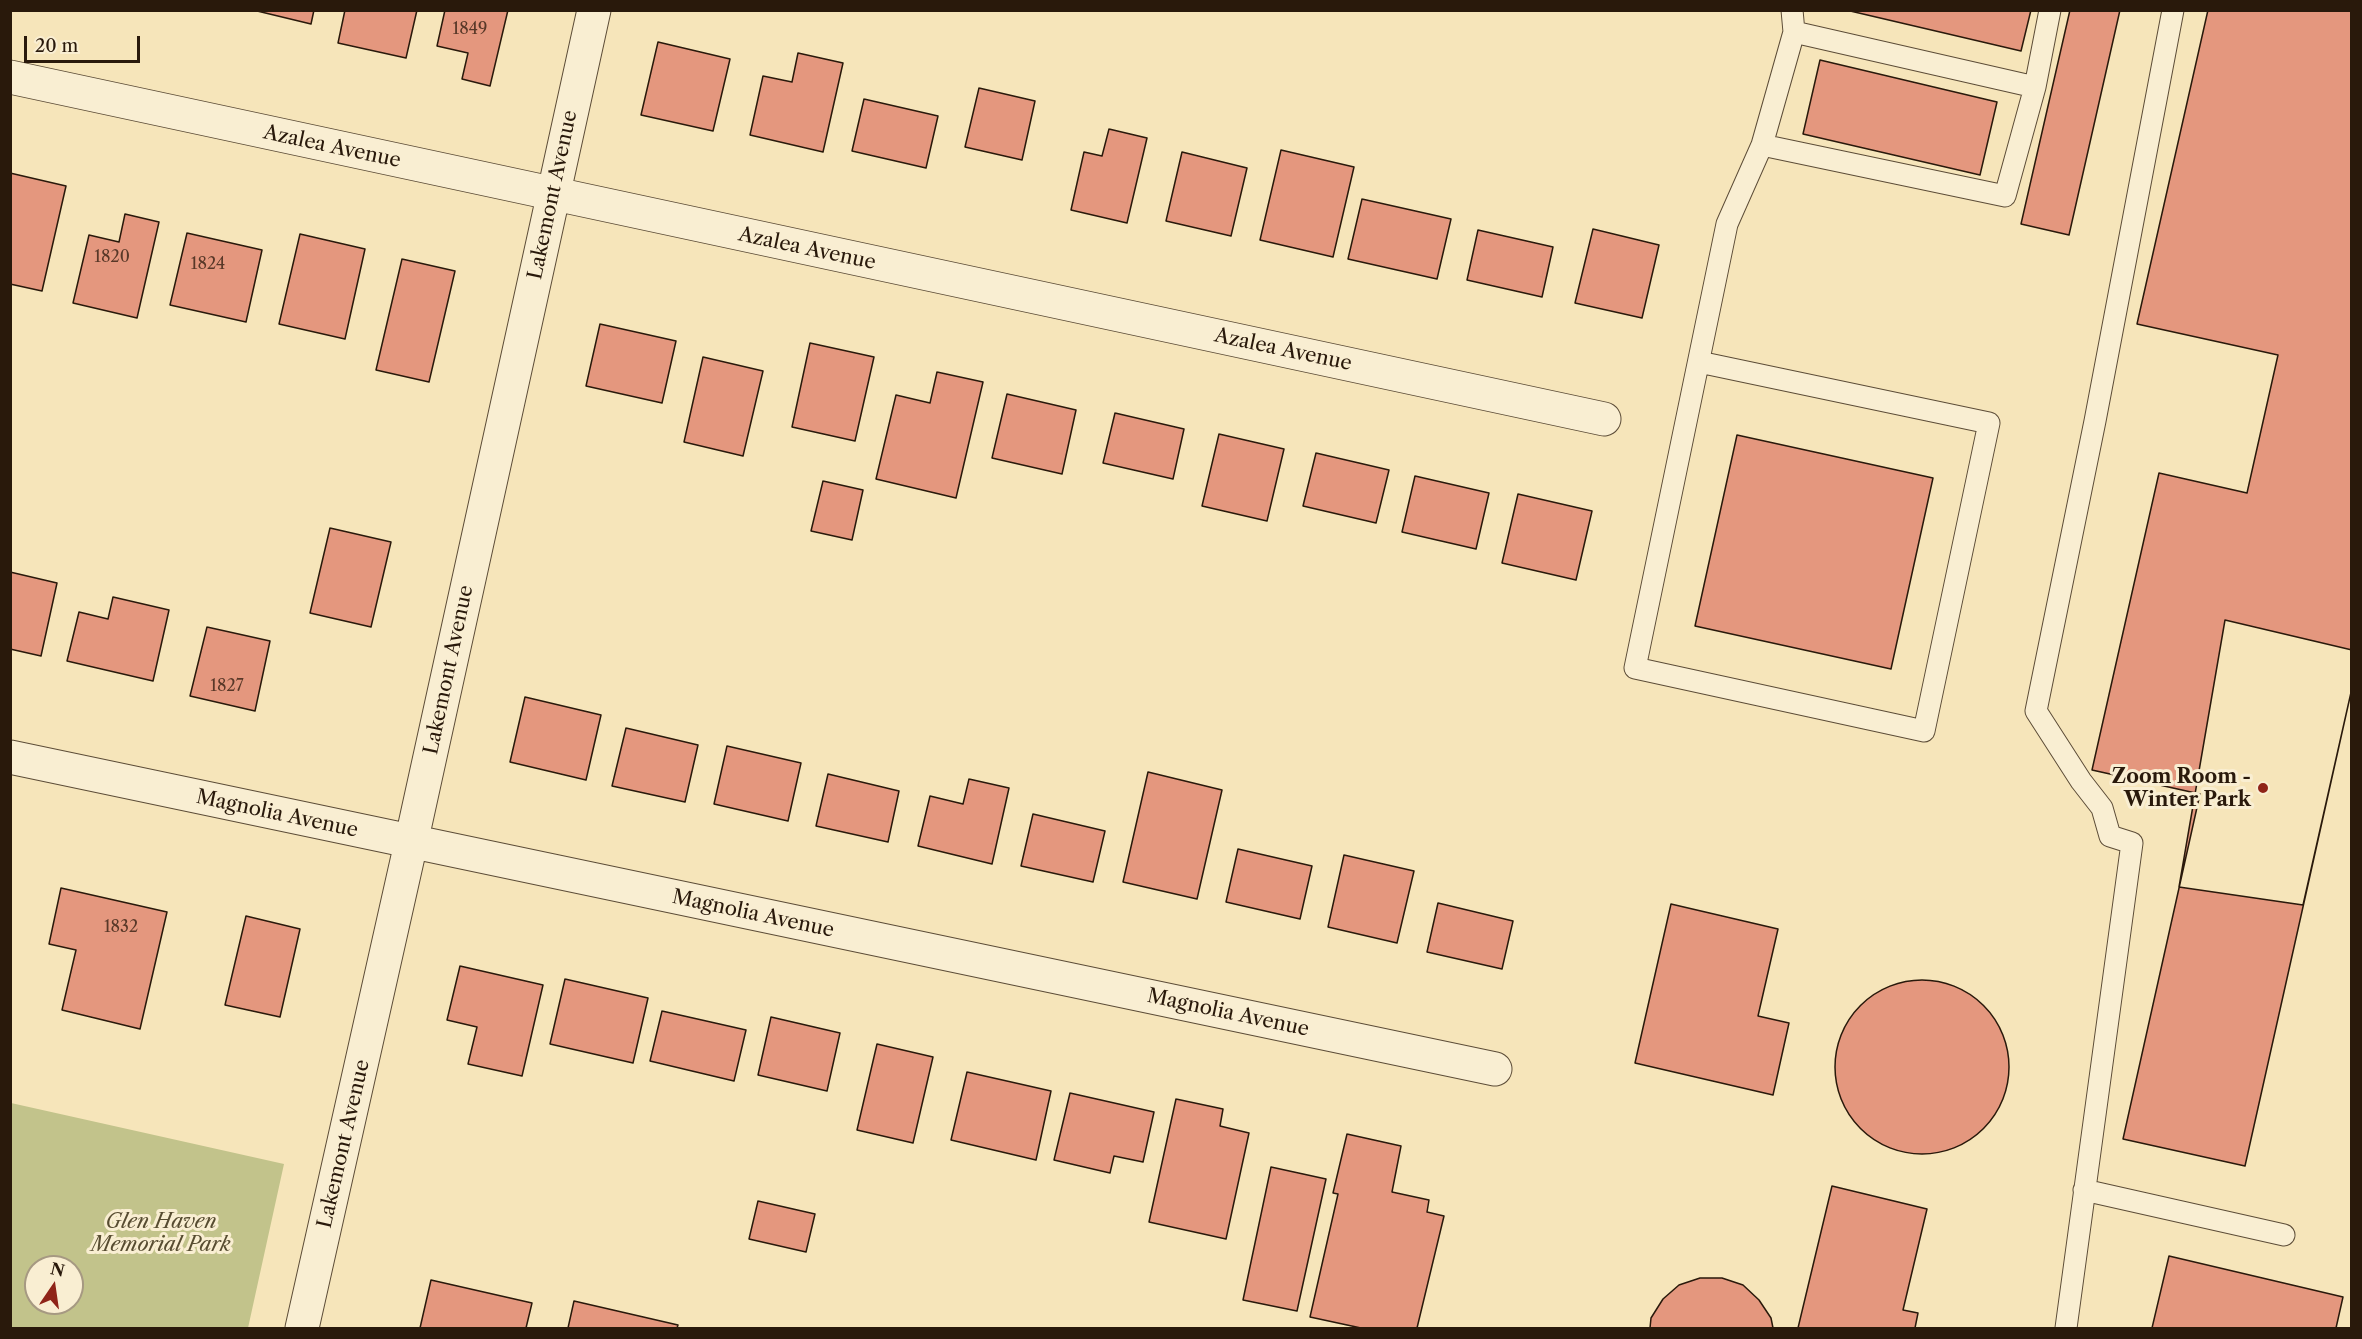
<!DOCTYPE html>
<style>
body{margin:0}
#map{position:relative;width:2362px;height:1339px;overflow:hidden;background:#f6e5ba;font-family:"Libre Caslon Text",serif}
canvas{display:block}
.frame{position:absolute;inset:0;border:12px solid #29190b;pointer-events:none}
.north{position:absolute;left:24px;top:1255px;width:60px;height:60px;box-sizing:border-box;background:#f9eed2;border:2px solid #a69982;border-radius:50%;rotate:13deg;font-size:16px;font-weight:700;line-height:24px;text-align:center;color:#29190b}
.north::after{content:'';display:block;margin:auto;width:21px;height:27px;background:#8f2418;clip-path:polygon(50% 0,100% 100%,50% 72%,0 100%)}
.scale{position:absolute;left:24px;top:36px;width:116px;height:27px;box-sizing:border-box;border:3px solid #29190b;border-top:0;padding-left:8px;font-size:18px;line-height:21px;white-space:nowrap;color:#29190b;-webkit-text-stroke:4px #f9eed2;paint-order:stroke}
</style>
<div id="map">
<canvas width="2362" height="1339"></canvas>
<div class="frame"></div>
<div class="north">N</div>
<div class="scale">20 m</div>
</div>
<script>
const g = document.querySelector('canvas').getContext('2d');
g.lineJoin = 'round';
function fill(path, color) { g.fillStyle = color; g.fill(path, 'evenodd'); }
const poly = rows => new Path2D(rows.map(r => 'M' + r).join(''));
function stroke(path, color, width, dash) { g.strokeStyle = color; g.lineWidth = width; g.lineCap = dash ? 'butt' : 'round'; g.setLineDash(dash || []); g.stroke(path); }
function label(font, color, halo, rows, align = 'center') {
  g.font = font + ' "Libre Caslon Text",serif'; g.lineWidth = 6; g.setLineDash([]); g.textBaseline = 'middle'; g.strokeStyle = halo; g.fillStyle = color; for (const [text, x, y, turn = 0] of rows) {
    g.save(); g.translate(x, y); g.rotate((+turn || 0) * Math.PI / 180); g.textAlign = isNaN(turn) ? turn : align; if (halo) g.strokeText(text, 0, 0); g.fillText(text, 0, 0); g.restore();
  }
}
const green = poly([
 [11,1103,284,1164,248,1328,11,1328],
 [36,1267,72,1267,72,1303,36,1303]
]);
const building = poly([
 [253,10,314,10,311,24,253,10],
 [345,10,417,10,406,58,338,43,345,10],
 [445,10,508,10,490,86,462,79,468,53,437,46,445,10],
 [1846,10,2031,10,2021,51,1846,10],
 [2070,10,2120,10,2069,235,2021,224,2070,10],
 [2208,10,2352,10,2352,688,2245,1166,2123,1139,2200,794,2092,770,2159,473,2247,493,2278,355,2137,324,2208,10],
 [658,42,730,59,713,131,641,115,658,42],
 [798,53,843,63,823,152,750,135,763,76,792,82,798,53],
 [1820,60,1997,102,1980,175,1803,134,1820,60],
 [979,88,1035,101,1022,160,965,147,979,88],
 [864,99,938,116,926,168,852,151,864,99],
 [1109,129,1147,138,1127,223,1071,210,1084,152,1102,156,1109,129],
 [1281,150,1354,167,1333,257,1260,240,1281,150],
 [1182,152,1247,168,1231,236,1166,221,1182,152],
 [10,173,66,186,42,291,10,284,10,173],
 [1362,199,1451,219,1437,279,1348,259,1362,199],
 [125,214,159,222,137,318,73,303,89,235,119,242,125,214],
 [1593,229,1659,245,1642,318,1575,303,1593,229],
 [1478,230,1553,247,1542,297,1467,280,1478,230],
 [187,233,262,250,246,322,170,305,187,233],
 [300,234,365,249,345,339,279,324,300,234],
 [402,259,455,271,429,382,376,370,402,259],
 [600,324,676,341,662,403,586,386,600,324],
 [810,343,874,357,855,441,792,427,810,343],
 [703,357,763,371,743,456,684,442,703,357],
 [937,372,983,382,956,498,876,479,896,395,930,403,937,372],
 [1007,394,1076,410,1062,474,992,458,1007,394],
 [1115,413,1184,429,1173,479,1103,463,1115,413],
 [1219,434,1284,449,1267,521,1202,506,1219,434],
 [1737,435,1933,478,1891,669,1695,626,1737,435],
 [1316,453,1389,470,1376,523,1303,506,1316,453],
 [1415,476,1489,493,1476,549,1402,532,1415,476],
 [823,481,863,490,852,540,811,531,823,481],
 [1518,494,1592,511,1576,580,1502,563,1518,494],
 [330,528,391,542,371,627,310,613,330,528],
 [10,572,57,583,41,656,10,649,10,572],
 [113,597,169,610,153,681,67,661,79,612,108,619,113,597],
 [2225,620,2352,650,2352,688,2303,905,2179,887,2225,620],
 [207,627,270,641,255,711,190,696,207,627],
 [525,697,601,715,586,780,510,762,525,697],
 [626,728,698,745,685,802,612,786,626,728],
 [727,746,801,763,788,821,714,804,727,746],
 [1148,772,1222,790,1197,899,1123,882,1148,772],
 [828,774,899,791,888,842,816,826,828,774],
 [969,779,1009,788,992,864,918,846,930,796,963,804,969,779],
 [1033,814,1105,831,1093,882,1021,866,1033,814],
 [1238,849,1312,866,1300,919,1226,902,1238,849],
 [1344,855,1414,871,1397,943,1328,927,1344,855],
 [61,888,167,912,140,1029,62,1010,76,950,49,944,61,888],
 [1438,903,1513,921,1502,969,1427,952,1438,903],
 [1671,904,1778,929,1758,1016,1789,1023,1773,1095,1635,1063,1671,904],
 [246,916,300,929,280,1017,225,1005,246,916],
 [460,966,543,985,522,1076,468,1064,477,1027,447,1020,460,966],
 [565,979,648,998,633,1063,550,1044,565,979],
 '1835 1067a87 87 0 1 1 174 0a87 87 0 1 1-174 0Z',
 [662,1011,746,1030,734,1081,650,1061,662,1011],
 [771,1017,840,1033,827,1091,758,1075,771,1017],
 [877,1044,933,1057,913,1143,857,1130,877,1044],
 [967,1072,1051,1091,1036,1160,951,1140,967,1072],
 [1070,1093,1154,1112,1143,1162,1114,1156,1110,1173,1054,1160,1070,1093],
 [1176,1099,1223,1109,1220,1126,1249,1133,1226,1239,1149,1222,1176,1099],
 [1347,1134,1401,1146,1392,1192,1429,1200,1427,1212,1444,1216,1417,1328,1361,1328,1310,1317,1338,1194,1333,1193,1347,1134],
 [1271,1167,1326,1179,1297,1311,1243,1300,1271,1167],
 [1832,1186,1927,1209,1903,1310,1918,1313,1915,1328,1798,1328,1832,1186],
 [758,1201,815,1214,806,1252,749,1239,758,1201],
 [2169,1256,2343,1297,2336,1328,2152,1328,2169,1256],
 [1700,1278,1722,1278,1743,1285,1759,1300,1771,1318,1773,1328,1650,1328,1651,1318,1663,1299,1679,1285,1700,1278],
 [431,1280,532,1303,526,1328,420,1328,431,1280],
 [574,1301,678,1325,677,1328,568,1328,574,1301]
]);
const lane = poly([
 [1792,10,1794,32,2035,87,2050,10],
 [1762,145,2005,196,2035,87],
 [1699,362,1989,423,1924,731,1635,668,1727,224,1762,145,1794,32],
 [2084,1190,2284,1235],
 [2066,1328,2132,843,2110,836,2102,808,2081,781,2036,711,2095,421,2173,10]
]);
const street = poly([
 [10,77,1604,419],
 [10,757,1495,1069],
 [302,1328,411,843,594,10]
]);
const markers = [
 [2263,788,6,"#8f2418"]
];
const numberNames = [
 ["1849",470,29],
 ["1820",112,257],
 ["1824",208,264],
 ["1827",227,686],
 ["1832",121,927]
];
const streetNames = [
 ["Azalea Avenue",332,147,12],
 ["Lakemont Avenue",553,195,-78],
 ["Azalea Avenue",807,249,12],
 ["Azalea Avenue",1283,350,12],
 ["Lakemont Avenue",449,670,-78],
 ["Magnolia Avenue",277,814,12],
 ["Magnolia Avenue",753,914,12],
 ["Magnolia Avenue",1228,1013,12],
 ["Lakemont Avenue",344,1144,-77]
];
const poiNames = [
 ["Zoom Room -",2251,777],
 ["Winter Park",2251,800]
];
const parkNames = [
 ["Glen Haven",161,1222],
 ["Memorial Park",161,1245]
];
fill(green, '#c2c38b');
fill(building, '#e4977e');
stroke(building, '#29190b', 1.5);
stroke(lane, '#5c4c37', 23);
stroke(street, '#5c4c37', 35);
stroke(lane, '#f9eed2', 21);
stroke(street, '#f9eed2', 33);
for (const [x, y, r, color] of markers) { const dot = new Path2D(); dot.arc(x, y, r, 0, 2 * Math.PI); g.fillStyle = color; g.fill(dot); stroke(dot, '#f9eed2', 2); }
label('16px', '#583828', null, numberNames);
label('20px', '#29190b', '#f9eed2', streetNames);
label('bold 20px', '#29190b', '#f9eed2', poiNames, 'right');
label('italic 20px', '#574c31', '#f9eed2', parkNames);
</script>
